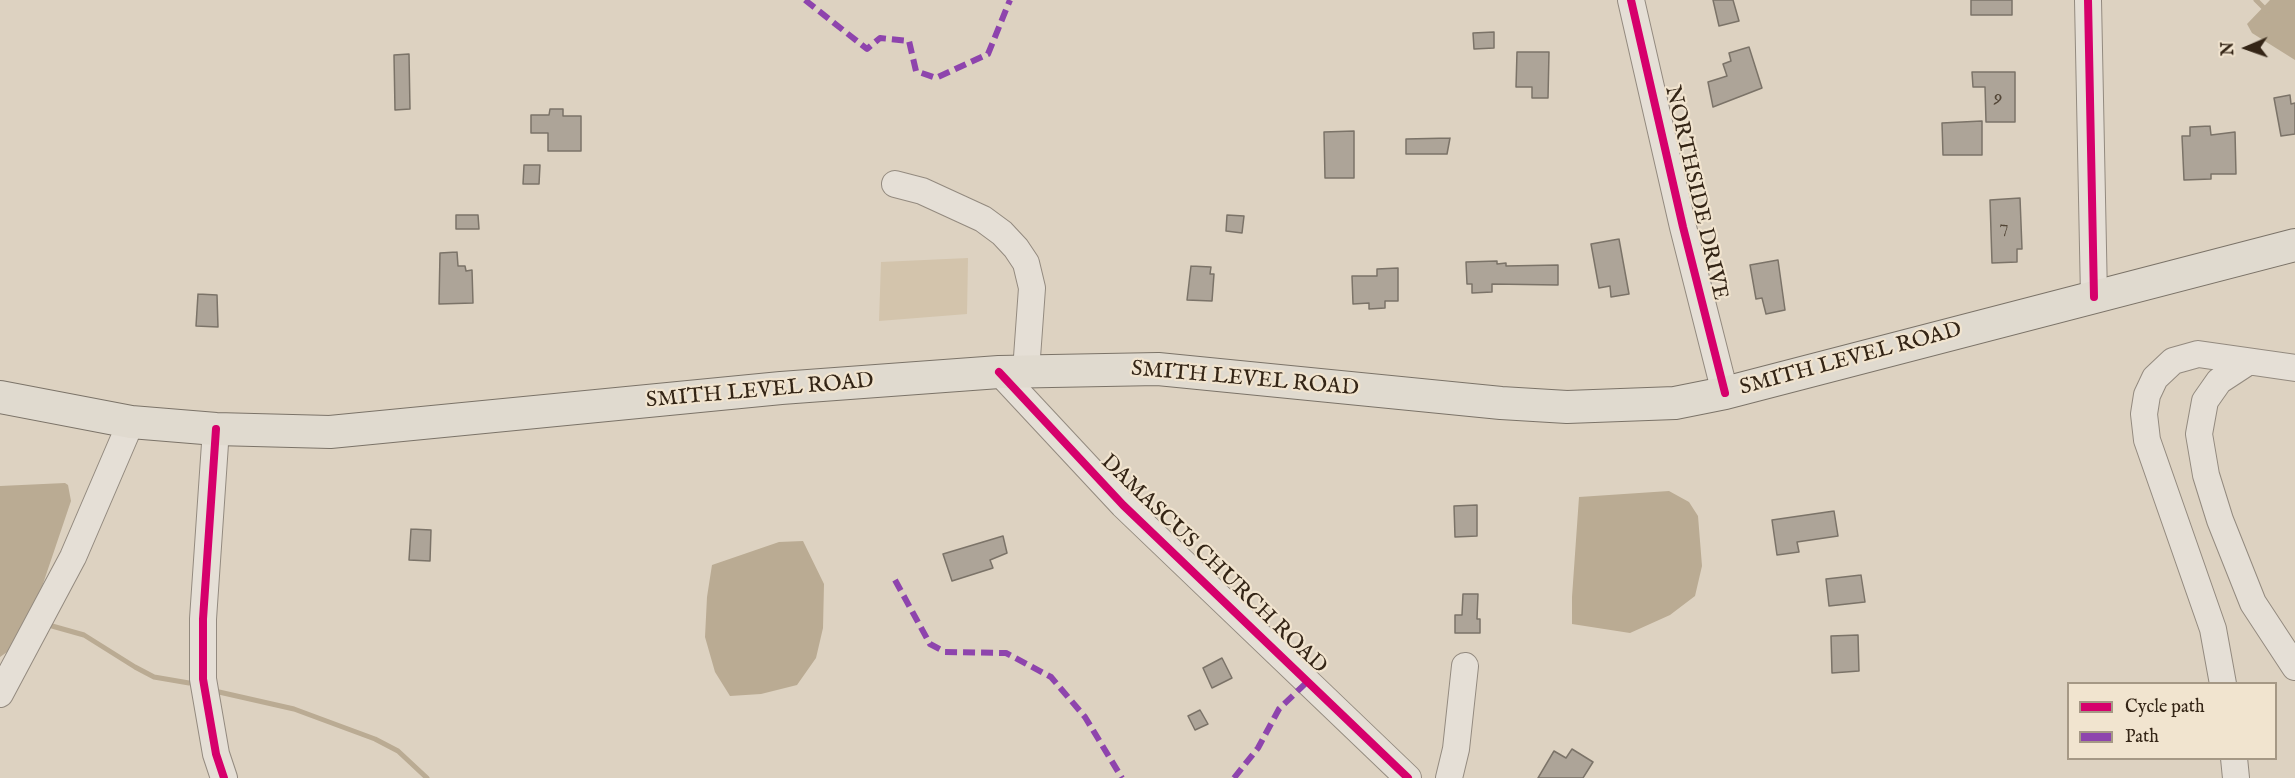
<!DOCTYPE html>
<style>
body{margin:0}
#map{position:relative;width:2295px;height:778px;overflow:hidden;background:#ddd2c1;font-family:"IM FELL English",serif}
canvas{display:block}
.legend{position:absolute;left:2067px;top:682px;width:210px;height:78px;box-sizing:border-box;background:#f1e4cf;border:2px solid #a59885;margin:0;padding:8px 10px;list-style:none;font-size:18px;color:#342516}
.legend li{display:flex;align-items:center;gap:12px;height:30px}
.legend b{width:30px;border:2px solid #a59885}
.north{position:absolute;left:2217px;top:18px;width:60px;height:60px;-webkit-text-stroke:4px #f1e4cf;paint-order:stroke;rotate:268deg;font-size:16px;font-weight:700;line-height:24px;text-align:center;color:#342516}
.north::after{content:'';display:block;margin:auto;width:21px;height:27px;background:#342516;clip-path:polygon(50% 0,100% 100%,50% 72%,0 100%)}
</style>
<div id="map">
<canvas width="2295" height="778"></canvas>
<ul class="legend">
<li><b style="height:8px;background:#d6006c"></b>Cycle path</li>
<li><b style="height:8px;background:#8e44ad"></b>Path</li>
</ul>
<div class="north">N</div>
</div>
<script>
const g = document.querySelector('canvas').getContext('2d');
g.lineJoin = 'round';
function fill(path, color) { g.fillStyle = color; g.fill(path, 'evenodd'); }
const poly = rows => new Path2D(rows.map(r => 'M' + r).join(''));
function stroke(path, color, width, dash) { g.strokeStyle = color; g.lineWidth = width; g.lineCap = dash ? 'butt' : 'round'; g.setLineDash(dash || []); g.stroke(path); }
function label(font, color, halo, rows, align = 'center') {
  g.font = font + ' "IM FELL English",serif'; g.lineWidth = 4.5; g.setLineDash([]); g.textBaseline = 'middle'; g.strokeStyle = halo; g.fillStyle = color; for (const [text, x, y, turn = 0] of rows) {
    g.save(); g.translate(x, y); g.rotate((+turn || 0) * Math.PI / 180); g.textAlign = isNaN(turn) ? turn : align; if (halo) g.strokeText(text, 0, 0); g.fillText(text, 0, 0); g.restore();
  }
}
const green = poly([
 [968,258,967,314,879,321,881,262]
]);
const water = poly([
 [2270,0,2295,0,2295,60,2252,33,2247,24],
 [65,483,68,485,71,501,24,640,0,657,0,486],
 [1669,491,1689,502,1698,516,1702,566,1695,596,1670,615,1630,633,1572,624,1572,597,1579,497],
 [803,541,824,584,823,628,816,658,797,685,761,694,730,696,715,672,705,637,707,597,712,565,779,542]
]);
const stream = poly([
 [2256,0,2267,11],
 [52,626,84,635,135,667,154,677,189,683],
 [219,692,294,709,375,739,398,751,427,778]
]);
const building = poly([
 [1713,0,1733,0,1739,21,1719,26,1713,0],
 [1971,0,2012,0,2012,15,1971,15,1971,0],
 [1494,32,1494,48,1474,49,1473,33,1494,32],
 [1749,47,1762,88,1713,107,1708,82,1727,76,1723,64,1731,61,1729,53,1749,47],
 [1517,52,1549,52,1548,98,1532,98,1532,87,1516,87,1517,52],
 [409,54,410,109,395,110,394,55,409,54],
 [1972,72,2015,72,2015,122,1986,122,1985,87,1973,87,1972,72],
 [2290,95,2291,104,2295,103,2295,134,2281,136,2274,98,2290,95],
 [550,109,563,109,563,116,581,116,581,151,548,151,548,133,531,133,531,115,549,115,550,109],
 [1982,121,1982,155,1943,155,1942,123,1982,121],
 [2210,126,2211,135,2235,132,2236,174,2211,174,2211,179,2184,180,2182,136,2190,136,2190,127,2210,126],
 [1354,131,1354,178,1325,178,1324,132,1354,131],
 [1450,138,1447,154,1406,154,1406,139,1450,138],
 [524,165,540,165,539,184,523,184,524,165],
 [2020,198,2022,249,2017,249,2017,262,1992,263,1990,200,2020,198],
 [456,215,478,215,479,229,456,229,456,215],
 [1227,215,1244,216,1242,233,1226,231,1227,215],
 [1619,239,1629,294,1611,297,1610,286,1599,288,1591,244,1619,239],
 [457,252,458,266,465,266,466,271,472,270,473,303,439,304,440,253,457,252],
 [1778,260,1785,310,1766,314,1762,298,1756,299,1750,265,1778,260],
 [1497,261,1497,264,1506,263,1506,266,1558,265,1558,285,1492,284,1492,292,1472,293,1472,284,1467,284,1466,262,1497,261],
 [1191,266,1211,267,1210,274,1214,274,1212,301,1187,300,1191,266],
 [1398,268,1398,301,1385,301,1385,308,1369,309,1369,303,1353,304,1352,276,1377,276,1377,269,1398,268],
 [198,294,217,295,218,327,196,326,198,294],
 [1477,505,1477,536,1455,537,1454,506,1477,505],
 [1834,511,1838,536,1797,542,1799,552,1777,555,1772,520,1834,511],
 [411,529,431,530,430,561,409,560,411,529],
 [1003,536,1007,553,990,560,993,568,952,581,943,554,1003,536],
 [1861,575,1865,602,1829,606,1826,579,1861,575],
 [1463,594,1478,594,1477,619,1480,619,1480,633,1455,633,1455,615,1462,615,1463,594],
 [1858,635,1859,671,1832,673,1831,636,1858,635],
 [1222,658,1232,678,1212,688,1203,668,1222,658],
 [1200,710,1208,724,1195,730,1188,716,1200,710],
 [1572,749,1593,762,1583,778,1538,778,1554,751,1566,758,1572,749]
]);
const minor = poly([
 [1631,0,1683,227,1725,393],
 [2088,0,2094,297],
 [895,184,922,191,983,219,1002,233,1016,248,1026,263,1032,288,1026,371],
 [2248,362,2219,381,2205,401,2199,434,2206,475,2220,520,2253,603,2295,667],
 [999,372,1123,505,1408,778],
 [216,429,203,619,203,679,216,754,224,778],
 [2223,684,2213,629,2147,440,2144,414,2147,395,2155,378,2173,361,2198,354,2295,368],
 [0,694,73,557,131,422],
 [2234,758,2236,778],
 [1449,778,1456,749,1465,666]
]);
const major = poly([
 [0,397,131,422,216,429,330,432,781,388,999,372,1158,369,1501,403,1567,407,1675,403,1725,393,2295,245]
]);
const quiet = poly([
 [805,0,867,49,880,38,909,41,916,71,936,78,988,54,1010,0],
 [895,580,930,644,945,652,1006,653,1051,677,1085,717,1122,778],
 [1234,778,1258,748,1279,709,1307,682]
]);
const cycleway = poly([
 [1631,0,1683,227,1725,393],
 [2088,0,2094,297],
 [999,372,1123,505,1408,778],
 [216,429,203,619,203,679,216,754,224,778]
]);
const numberNames = [
 ["9",1998,98],
 ["7",2004,228]
];
const streetNames = [
 ["NORTHSIDE DRIVE",1695,193,77],
 ["SMITH LEVEL ROAD",1851,360,-15],
 ["SMITH LEVEL ROAD",1245,380,5],
 ["SMITH LEVEL ROAD",760,392,-5],
 ["DAMASCUS CHURCH ROAD",1213,565,44]
];
fill(green, '#d3c4ac');
fill(water, '#baab93');
stroke(stream, '#baab93', 5);
fill(building, '#ada498');
stroke(building, '#7b7368', 1.5);
stroke(minor, '#938a7f', 28);
stroke(major, '#7b7368', 34);
stroke(minor, '#e5dfd6', 26);
stroke(major, '#e0dacf', 32);
stroke(quiet, '#8e44ad', 6, [12, 6]);
stroke(cycleway, '#d6006c', 8);
label('20px', '#524536', null, numberNames);
label('22px', '#342516', '#f1e4cf', streetNames);
</script>
